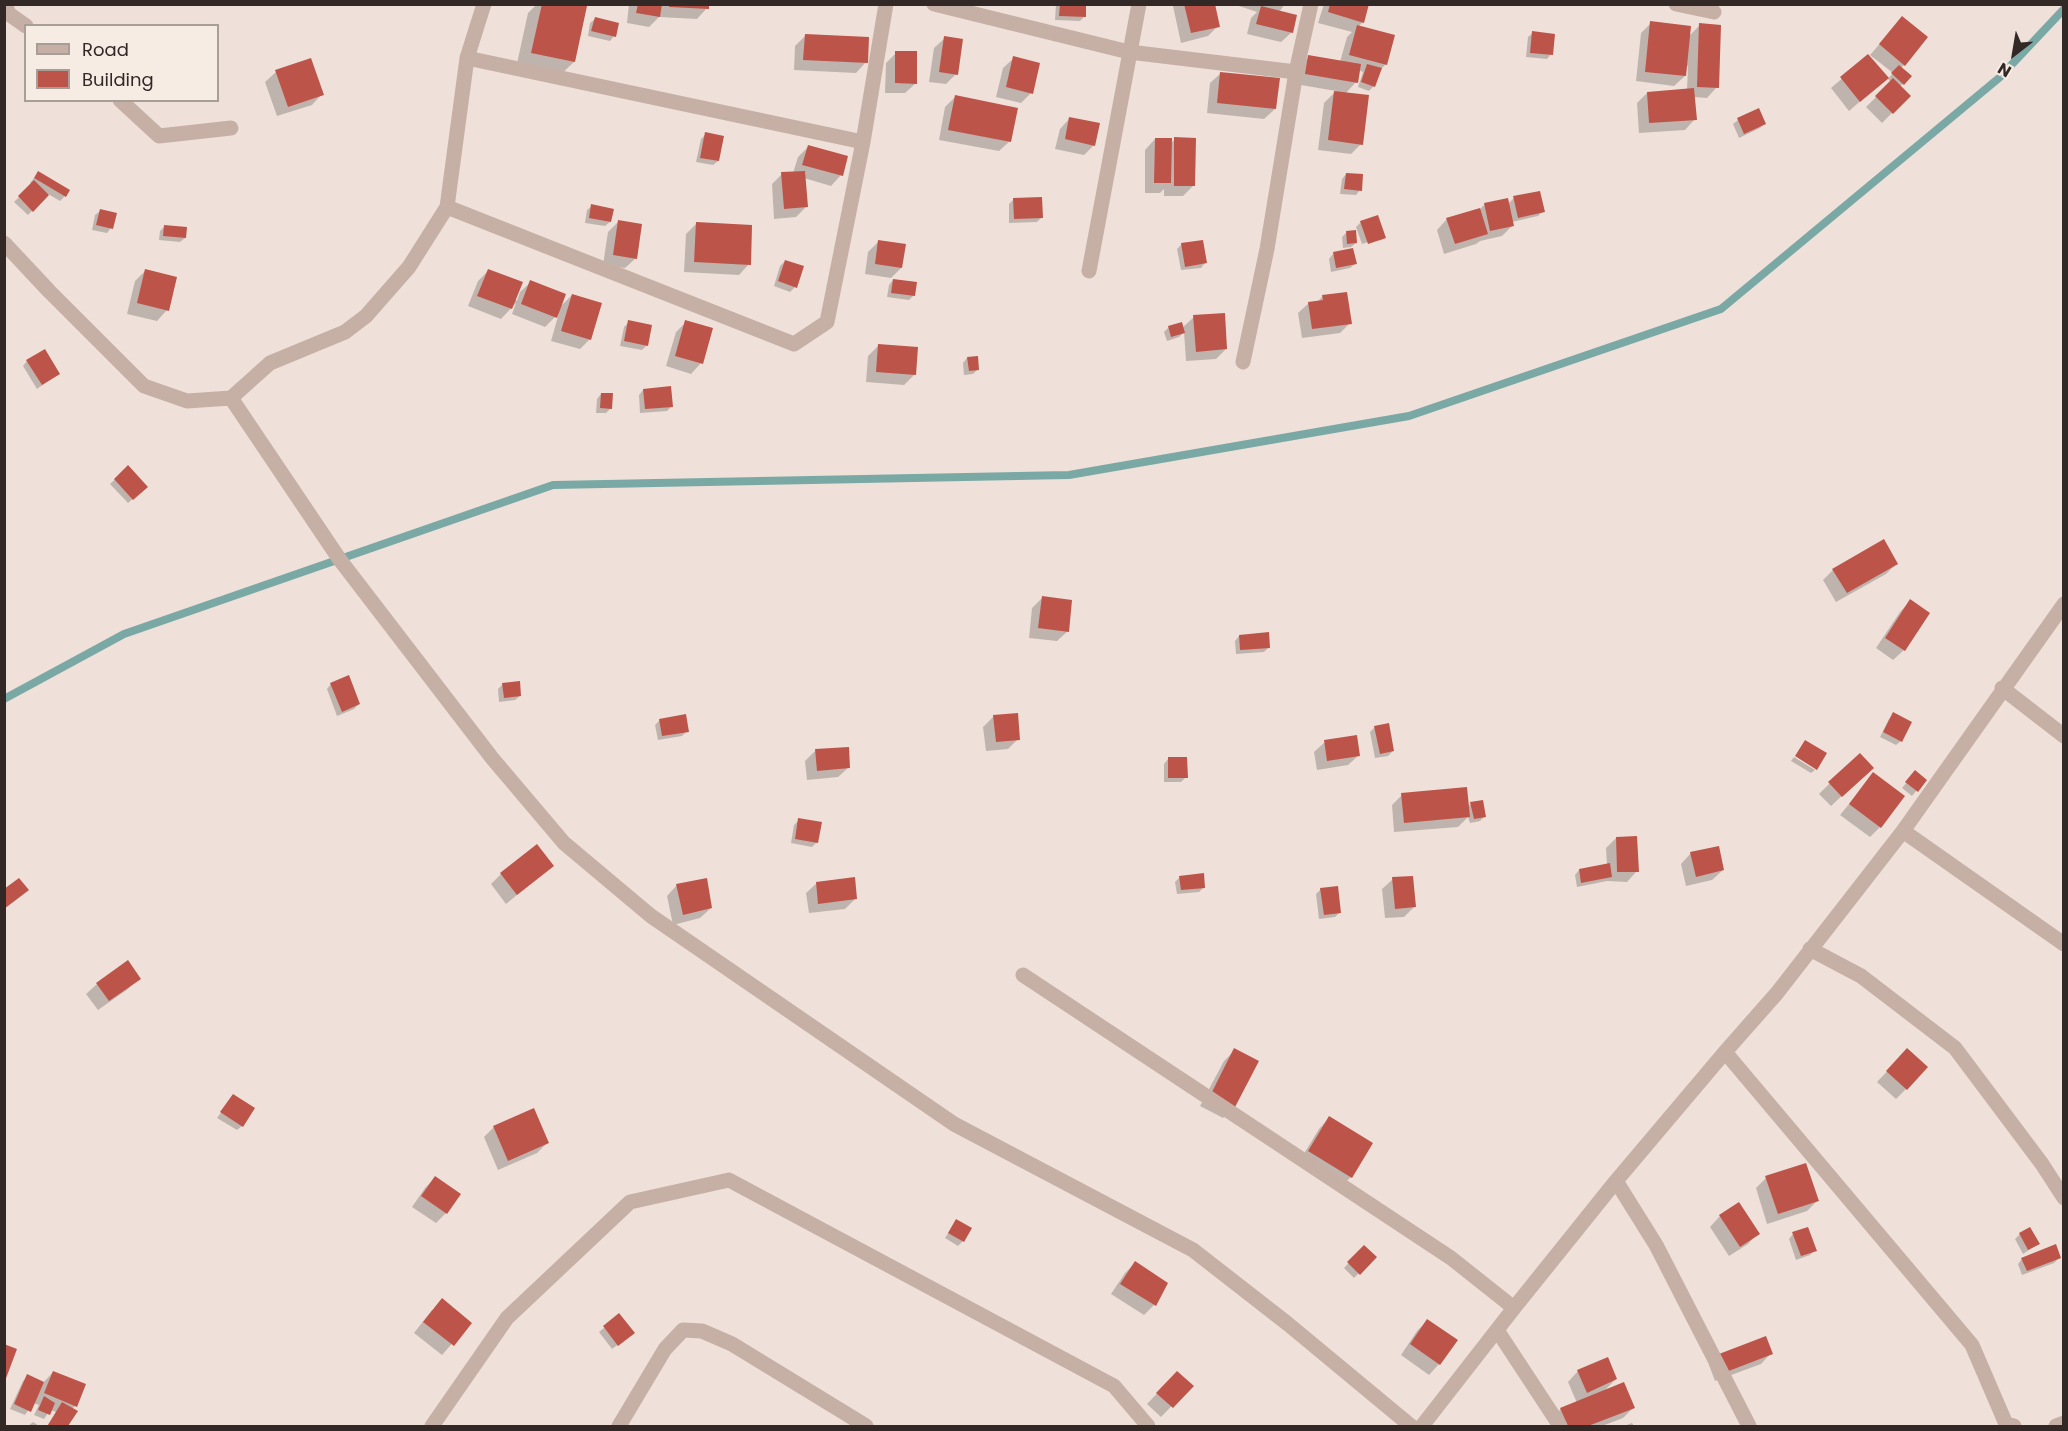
<!DOCTYPE html>
<style>
body{margin:0}
#map{position:relative;width:2068px;height:1431px;overflow:hidden;background:#efe1d9;font-family:Poppins,sans-serif}
canvas{display:block}
.frame{position:absolute;inset:0;border:6px solid #322826;pointer-events:none}
.legend{position:absolute;left:24px;top:24px;width:195px;height:78px;box-sizing:border-box;background:#f7ece4;border:2px solid #a89e98;margin:0;padding:8px 10px;list-style:none;font-size:18px;color:#322826}
.legend li{display:flex;align-items:center;gap:12px;height:30px}
.legend b{width:30px;border:2px solid #a89e98}
.north{position:absolute;left:1984px;top:24px;width:60px;height:60px;-webkit-text-stroke:4px #f7ece4;paint-order:stroke;rotate:211deg;font-size:16px;font-weight:700;line-height:24px;text-align:center;color:#322826}
.north::after{content:'';display:block;margin:auto;width:21px;height:27px;background:#322826;clip-path:polygon(50% 0,100% 100%,50% 72%,0 100%)}
</style>
<div id="map">
<canvas width="2068" height="1431"></canvas>
<div class="frame"></div>
<ul class="legend">
<li><b style="height:8px;background:#c6b0a6"></b>Road</li>
<li><b style="height:16px;background:#bc5449"></b>Building</li>
</ul>
<div class="north">N</div>
</div>
<script>
const g = document.querySelector('canvas').getContext('2d');
g.lineJoin = 'round';
function fill(path, color) { g.fillStyle = color; g.fill(path, 'evenodd'); }
const poly = rows => new Path2D(rows.map(r => 'M' + r).join(''));
function stroke(path, color, width, dash) { g.strokeStyle = color; g.lineWidth = width; g.lineCap = dash ? 'butt' : 'round'; g.setLineDash(dash || []); g.stroke(path); }
const shadow = poly([
 [537,4,574,4,586,7,574,62,558,77,516,68,528,13],
 [629,4,707,4,707,8,697,19,659,17,649,27,627,23],
 [1056,4,1085,4,1084,17,1080,21,1055,20],
 [1174,4,1214,4,1218,26,1208,36,1181,43,1173,6],
 [1233,4,1285,4,1279,12,1292,32,1281,42,1247,34,1251,18,1257,12],
 [1324,4,1368,4,1363,22,1358,27,1393,36,1385,65,1379,71,1374,86,1369,91,1358,87,1363,72,1358,70,1356,82,1345,94,1361,144,1351,154,1318,150,1324,103,1336,91,1295,84,1298,67,1309,57,1340,62,1347,37,1352,32,1318,23],
 [1902,18,1904,65,1901,68,1910,76,1900,87,1909,96,1882,123,1866,107,1891,82,1887,78,1849,111,1831,88,1868,56,1888,79,1893,73,1870,55],
 [595,19,614,36,610,41,588,36,590,23],
 [1651,23,1689,36,1700,25,1717,87,1707,98,1693,97,1695,119,1685,130,1639,133,1637,103,1647,93,1687,90,1688,66,1686,66,1685,76,1674,86,1636,81,1641,33],
 [1533,33,1551,54,1547,59,1526,57,1528,37],
 [805,36,866,62,856,73,794,70,795,46],
 [945,38,956,74,946,84,929,82,934,48],
 [896,53,916,83,905,93,885,93,886,63],
 [1014,58,1031,93,1021,103,996,97,1003,68],
 [310,60,322,94,312,105,277,116,265,82,276,72],
 [1221,73,1275,109,1264,119,1207,113,1210,83],
 [955,97,1010,141,999,151,939,140,945,107],
 [1758,110,1764,124,1760,128,1739,138,1733,124,1738,120],
 [1070,118,1094,145,1084,155,1055,149,1060,129],
 [706,134,718,161,713,165,696,162,701,139],
 [1155,139,1170,144,1175,139,1194,185,1183,196,1164,196,1164,189,1160,193,1145,193,1145,150],
 [808,147,841,175,831,186,804,178,806,207,796,217,774,219,772,184,782,174,793,173,798,157],
 [38,173,65,196,60,201,48,194,28,215,14,202,32,184,30,183],
 [1346,174,1360,190,1356,195,1340,194,1342,179],
 [1514,198,1543,211,1538,216,1512,222,1512,226,1502,236,1480,241,1476,244,1444,254,1437,230,1447,219,1480,209,1485,204,1508,204],
 [1013,200,1041,218,1037,222,1009,223,1009,204],
 [592,206,610,222,605,226,585,223,587,210],
 [100,211,111,228,107,233,92,230,95,215],
 [618,222,636,258,625,268,603,265,608,232],
 [1361,222,1384,238,1380,241,1380,238,1362,244,1356,227],
 [696,224,749,264,739,275,684,272,686,234],
 [165,226,185,238,180,242,159,240,160,231],
 [1347,232,1356,243,1351,247,1343,248,1342,237],
 [879,241,901,268,891,278,865,274,868,252],
 [1182,244,1205,263,1201,268,1181,270,1177,249],
 [1333,254,1355,264,1350,268,1331,272,1329,259],
 [785,261,795,287,790,292,774,286,780,266],
 [145,271,167,310,157,321,127,314,135,281],
 [488,271,517,301,520,292,531,282,559,308,572,295,590,339,580,349,551,341,559,313,545,327,512,314,516,303,501,319,468,306,478,281],
 [893,280,914,295,909,300,887,297,889,285],
 [1323,296,1350,323,1340,333,1302,338,1298,313,1309,303,1317,302],
 [1194,317,1226,349,1216,359,1186,361,1184,332,1179,337,1167,341,1164,332,1168,328,1181,324,1182,328],
 [629,322,647,345,642,350,620,346,624,327],
 [686,322,701,363,691,374,666,366,676,332],
 [878,346,914,375,904,385,866,382,868,356],
 [967,358,978,369,973,374,964,375,963,363],
 [27,361,58,374,37,389,23,366],
 [643,390,672,406,667,411,640,413,639,395],
 [601,394,611,408,606,413,596,413,597,399],
 [128,467,146,487,128,503,110,484],
 [1897,563,1886,574,1836,602,1823,580,1833,570],
 [1042,598,1068,631,1057,641,1029,638,1032,608],
 [1910,601,1904,650,1893,660,1876,648,1900,612],
 [1239,636,1269,647,1264,652,1236,654,1235,641],
 [331,684,359,704,354,709,337,716,327,689],
 [503,684,520,696,515,700,499,702,498,689],
 [1894,714,1901,741,1896,745,1880,737,1889,719],
 [994,716,1018,739,1008,749,986,751,983,727],
 [660,720,687,731,682,736,658,740,655,725],
 [1375,727,1393,751,1388,756,1375,758,1370,732],
 [1325,742,1359,755,1348,765,1317,770,1314,752],
 [815,751,849,767,838,777,807,780,805,761],
 [1794,757,1815,770,1811,773,1791,761],
 [1168,759,1186,777,1181,782,1164,782,1164,764],
 [1874,774,1880,827,1870,837,1840,815],
 [1911,777,1925,780,1912,796,1902,788],
 [1861,778,1831,806,1819,794,1829,784],
 [1402,795,1467,807,1471,804,1485,816,1480,821,1470,823,1468,817,1458,827,1394,832,1392,805],
 [799,820,817,842,812,847,791,843,794,825],
 [1616,838,1637,871,1627,882,1607,881,1577,887,1575,875,1579,870,1607,865,1606,848],
 [1691,853,1723,870,1712,880,1686,886,1681,864],
 [552,866,506,904,491,884,501,874],
 [1180,877,1204,887,1199,892,1177,894,1175,882],
 [1393,879,1414,907,1404,917,1385,918,1382,889],
 [817,883,855,899,845,909,809,913,806,893],
 [677,885,711,908,700,918,673,925,667,896],
 [1321,889,1340,912,1335,917,1319,919,1316,894],
 [139,978,128,989,98,1010,86,994,97,984],
 [1235,1050,1233,1108,1223,1118,1200,1106,1224,1061],
 [1897,1061,1906,1089,1896,1099,1877,1082],
 [233,1096,242,1126,237,1130,217,1118],
 [1329,1118,1351,1177,1340,1187,1299,1162,1319,1129],
 [494,1127,547,1143,537,1153,498,1170,484,1137],
 [435,1178,446,1213,436,1223,412,1207,425,1188],
 [1766,1178,1817,1201,1807,1211,1767,1224,1756,1188],
 [1738,1204,1758,1233,1748,1244,1729,1256,1710,1227,1720,1216],
 [956,1221,963,1241,958,1246,945,1238],
 [1793,1234,1815,1250,1810,1255,1796,1260,1789,1239],
 [2020,1234,2038,1244,2023,1254,2015,1239],
 [1364,1247,1375,1257,1354,1278,1344,1268],
 [2059,1258,2054,1263,2022,1275,2018,1264,2022,1259],
 [1135,1263,1154,1305,1144,1315,1111,1294,1125,1273],
 [432,1310,470,1323,442,1355,414,1333],
 [619,1316,628,1337,612,1349,599,1332],
 [1427,1321,1439,1364,1429,1375,1401,1355,1417,1331],
 [1771,1353,1761,1364,1715,1381,1709,1365],
 [1578,1371,1616,1379,1602,1393,1633,1408,1623,1418,1602,1426,1554,1426,1551,1419,1561,1409,1577,1403,1568,1382],
 [53,1372,75,1406,72,1409,76,1412,66,1426,47,1426,56,1412,50,1410,44,1419,34,1415,39,1405,33,1403,25,1415,10,1409,23,1381,28,1376,43,1383],
 [1167,1383,1191,1386,1161,1417,1147,1404],
 [33,1422,39,1426,28,1426],
 [1632,1423,1634,1426,1624,1426]
]);
const stream = poly([
 [4,699,124,634,553,485,1069,475,1409,416,1721,309,1999,78,2064,9]
]);
const building = poly([
 [542,4,587,6,575,62,531,53],
 [638,4,662,4,660,17,636,13],
 [669,4,709,4,709,9,669,7],
 [1060,4,1086,4,1086,17,1059,16],
 [1184,4,1215,4,1220,27,1191,33],
 [1330,4,1369,4,1364,23,1328,12],
 [1261,6,1297,15,1293,33,1256,24],
 [1902,16,1928,37,1905,66,1879,44],
 [595,17,619,23,616,37,591,31],
 [1650,21,1691,26,1686,76,1645,72],
 [1699,23,1721,25,1719,88,1697,87],
 [1357,25,1395,35,1387,65,1349,55],
 [1532,31,1555,34,1553,55,1530,53],
 [805,34,869,37,868,63,803,60],
 [944,36,963,39,958,75,939,72],
 [895,51,917,51,917,84,895,83],
 [1868,54,1889,78,1860,102,1840,77],
 [1308,55,1361,64,1358,83,1305,74],
 [1013,56,1040,63,1033,94,1006,87],
 [311,58,324,95,288,107,275,70],
 [1367,64,1382,68,1375,87,1361,82],
 [1899,65,1912,76,1904,85,1891,73],
 [1220,72,1280,78,1276,109,1217,103],
 [1893,78,1911,96,1893,114,1875,96],
 [1694,88,1697,120,1649,123,1647,92],
 [1334,91,1369,95,1363,145,1328,140],
 [955,95,1018,108,1011,142,948,130],
 [1759,108,1766,124,1744,134,1737,118],
 [1069,117,1100,123,1095,146,1065,139],
 [705,132,724,136,719,161,700,158],
 [1174,137,1196,138,1195,186,1174,186],
 [1155,138,1172,138,1171,183,1154,183],
 [808,145,848,156,843,176,802,165],
 [38,171,70,190,66,197,34,178],
 [805,171,808,207,784,209,781,172],
 [1346,173,1363,174,1362,191,1344,189],
 [34,180,49,195,33,212,18,196],
 [1540,191,1545,212,1518,218,1513,196],
 [1042,197,1043,218,1014,219,1013,198],
 [1508,198,1514,226,1490,231,1484,203],
 [591,204,614,209,611,222,589,218],
 [1480,208,1488,234,1455,244,1446,218],
 [100,209,117,213,113,229,96,225],
 [1378,215,1386,238,1368,244,1360,221],
 [618,220,642,224,637,259,613,255],
 [696,222,752,225,751,265,694,262],
 [164,225,187,227,186,238,163,236],
 [1356,230,1357,243,1347,244,1346,231],
 [878,240,906,244,902,268,875,264],
 [1203,240,1207,263,1185,267,1181,243],
 [1353,248,1357,264,1336,268,1333,252],
 [785,260,804,266,797,288,778,281],
 [145,269,177,277,169,311,137,303],
 [488,269,523,282,512,309,477,296],
 [893,279,917,282,915,296,891,293],
 [530,280,566,294,557,318,521,304],
 [1347,292,1352,324,1312,329,1308,302,1323,300,1322,295],
 [572,294,602,303,591,340,561,331],
 [1225,313,1227,349,1196,352,1193,315],
 [628,320,652,325,648,346,624,341],
 [685,320,713,328,703,364,675,356],
 [1182,322,1185,333,1171,337,1168,326],
 [878,344,918,347,916,375,876,372],
 [45,349,60,374,42,385,26,360],
 [978,356,979,370,969,371,967,357],
 [671,386,673,407,645,409,643,389],
 [601,393,613,393,612,409,600,408],
 [128,465,148,487,133,500,114,479],
 [1884,539,1898,564,1847,593,1832,569],
 [1042,596,1072,600,1069,632,1038,628],
 [1910,599,1930,613,1905,651,1885,638],
 [1269,632,1270,648,1240,650,1239,635],
 [349,675,360,704,342,712,330,683],
 [520,681,521,696,504,698,502,683],
 [1893,712,1912,722,1902,742,1883,732],
 [1018,713,1020,740,996,742,993,715],
 [686,714,689,732,662,736,659,719],
 [1389,723,1394,751,1380,754,1374,726],
 [1357,735,1360,756,1327,761,1324,740],
 [1805,740,1827,753,1817,770,1795,756],
 [849,747,850,768,817,771,815,749],
 [1860,753,1874,768,1842,797,1828,782],
 [1168,757,1187,757,1188,778,1168,778],
 [1915,770,1927,780,1918,792,1905,782],
 [1873,772,1905,796,1881,828,1849,804],
 [1467,787,1470,817,1404,823,1401,793],
 [1483,800,1486,817,1474,819,1470,802],
 [798,818,822,822,818,843,795,839],
 [1637,836,1639,872,1617,872,1616,837],
 [537,844,554,866,517,895,500,873],
 [1719,846,1724,870,1696,877,1690,852],
 [1610,863,1612,877,1581,883,1579,869],
 [1204,873,1205,888,1181,890,1179,876],
 [1413,876,1416,907,1395,909,1392,877],
 [855,877,857,899,818,904,816,882],
 [19,878,29,890,4,909,4,889],
 [707,878,712,908,683,915,676,884],
 [1338,886,1341,913,1324,915,1320,888],
 [128,960,141,979,109,1001,96,983],
 [1234,1048,1259,1061,1234,1109,1210,1096],
 [1907,1048,1928,1067,1907,1090,1886,1071],
 [233,1094,255,1108,243,1127,220,1112],
 [534,1108,549,1143,508,1161,493,1126],
 [1329,1116,1373,1143,1352,1178,1308,1151],
 [1806,1163,1819,1201,1778,1214,1765,1176],
 [435,1176,461,1194,447,1214,421,1196],
 [1739,1202,1760,1234,1740,1247,1719,1215],
 [956,1219,972,1228,964,1242,948,1233],
 [1808,1227,1817,1251,1801,1256,1792,1232],
 [2030,1227,2040,1244,2028,1250,2019,1233],
 [2056,1244,2061,1258,2027,1271,2021,1258],
 [1364,1245,1377,1257,1360,1275,1347,1262],
 [1135,1261,1168,1283,1156,1306,1120,1284],
 [442,1298,472,1323,454,1346,423,1322],
 [619,1313,635,1333,618,1346,603,1326],
 [1427,1319,1458,1340,1440,1365,1410,1344],
 [1766,1336,1773,1354,1726,1372,1719,1354],
 [4,1344,17,1349,5,1381,4,1381],
 [1608,1357,1617,1379,1587,1393,1577,1370],
 [53,1371,86,1384,77,1407,44,1393],
 [1177,1371,1194,1386,1173,1408,1156,1393],
 [27,1374,44,1382,31,1412,14,1404],
 [1624,1382,1635,1408,1588,1426,1568,1426,1560,1408],
 [44,1396,55,1403,50,1415,38,1410],
 [62,1402,78,1411,68,1426,50,1426,48,1425]
]);
const minor = poly([
 [5,4,9,14,26,26],
 [934,4,1129,52,1296,72],
 [1676,4,1714,12],
 [467,58,863,142],
 [120,100,159,136,231,128],
 [447,207,794,344,827,322,863,142,886,4],
 [4,243,49,291,144,386,187,401,231,398,270,363,345,332,366,316,409,267,447,207,467,58,484,4],
 [1089,271,1139,4],
 [1243,362,1267,249,1296,72,1311,4],
 [231,398,340,560,492,758,564,843,651,916,954,1124,1193,1250,1288,1324,1411,1426],
 [2002,688,2064,736],
 [1903,831,2064,944],
 [1810,949,1861,976,1955,1048,2042,1164,2064,1198],
 [1023,975,1451,1258,1514,1308],
 [1725,1052,1972,1345,2006,1424,2014,1426],
 [1616,1181,1656,1245,1749,1426],
 [1497,1330,1560,1426],
 [432,1426,507,1318,630,1202,729,1180,1114,1386,1148,1426],
 [619,1426,665,1349,683,1330,702,1331,732,1344,866,1426],
 [1422,1426,1514,1308,1616,1181,1725,1052,1777,993,1903,831,2064,604],
 [2056,1426,2064,1423]
]);
fill(shadow, '#0003');
stroke(stream, '#7aa9a5', 8);
fill(building, '#bc5449');
stroke(minor, '#c6b0a6', 15);
</script>
